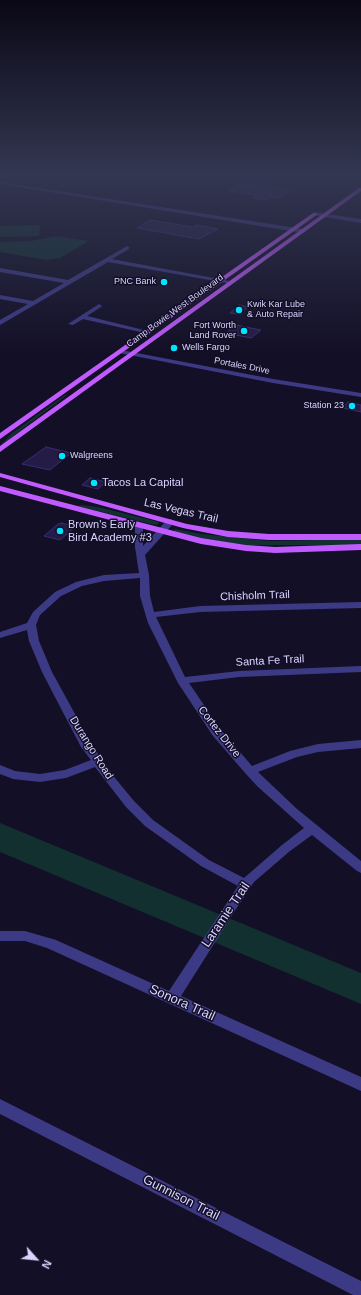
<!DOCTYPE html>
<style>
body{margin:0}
#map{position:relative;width:361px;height:1295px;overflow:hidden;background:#130f26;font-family:Helvetica,sans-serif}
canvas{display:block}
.north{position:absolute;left:16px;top:1239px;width:40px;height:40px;-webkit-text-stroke:3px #130f26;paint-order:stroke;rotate:117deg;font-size:11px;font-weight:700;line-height:16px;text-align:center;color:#d9d4ff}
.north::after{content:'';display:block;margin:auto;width:14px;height:18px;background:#d9d4ff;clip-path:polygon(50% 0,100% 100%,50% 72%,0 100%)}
</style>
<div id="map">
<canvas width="361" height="1295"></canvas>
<div class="north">N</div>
</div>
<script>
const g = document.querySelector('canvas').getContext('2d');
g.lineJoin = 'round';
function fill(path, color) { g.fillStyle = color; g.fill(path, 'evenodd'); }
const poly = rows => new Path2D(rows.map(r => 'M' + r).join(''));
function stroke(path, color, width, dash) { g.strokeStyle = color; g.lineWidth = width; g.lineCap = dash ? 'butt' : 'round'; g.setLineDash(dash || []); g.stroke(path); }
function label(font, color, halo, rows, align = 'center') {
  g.font = font + ' Helvetica,sans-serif'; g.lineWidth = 3; g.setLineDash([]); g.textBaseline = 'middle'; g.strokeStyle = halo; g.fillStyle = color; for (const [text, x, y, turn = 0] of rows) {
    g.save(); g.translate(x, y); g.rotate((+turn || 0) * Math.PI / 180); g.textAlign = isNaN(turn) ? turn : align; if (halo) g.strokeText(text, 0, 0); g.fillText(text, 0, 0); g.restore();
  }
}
const green = poly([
 [40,225,39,236,0,237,0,226],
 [57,236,89,241,60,258,47,260,0,252,0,242,30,241],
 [65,395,67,395,0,446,12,433],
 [81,505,98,507,159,522,157,525,151,524,78,506],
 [175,529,202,534,269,541,361,539,361,545,246,545,198,538,173,532],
 [0,823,361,973,361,1004,0,852]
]);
const building = poly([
 [243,183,253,185,290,190,278,198,270,197,265,200,253,198,258,195,229,191,243,183],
 [150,220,193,227,196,225,218,229,199,239,137,228,150,220],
 [239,305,248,307,239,314,230,313,239,305],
 [236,325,261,330,251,338,226,333,236,325],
 [348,402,361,405,361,412,343,408,348,402],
 [46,447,71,453,50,470,22,464,46,447],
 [90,478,106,482,98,489,82,485,90,478],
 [62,523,75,527,60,540,44,536,58,524,62,523]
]);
const minor = poly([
 [0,182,303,229,306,231,303,233,0,184,0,182],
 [314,212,361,219,361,223,312,215,314,212],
 [127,246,129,247,129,249,112,259,235,282,232,284,108,262,0,325,0,320,28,304,0,299,0,295,33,301,64,283,0,272,0,268,68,280,127,246],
 [99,304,102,306,101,307,87,316,152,332,149,334,83,319,73,325,68,324,99,304],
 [121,350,273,379,361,393,361,397,273,383,119,353,118,352,121,350],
 [170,519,173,520,174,522,173,524,145,555,149,575,150,596,154,612,200,606,361,602,361,608,200,612,156,617,185,677,239,671,361,666,361,672,239,677,189,683,221,730,252,766,290,751,318,744,361,740,361,748,318,752,297,757,258,772,297,809,361,861,361,873,357,871,312,835,290,851,254,882,236,909,181,996,361,1077,361,1091,47,948,25,941,0,941,0,931,25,931,56,940,169,991,238,886,201,866,145,826,126,807,95,767,66,778,40,782,13,779,0,774,0,765,15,771,40,774,65,770,91,760,81,747,42,672,29,641,27,630,0,638,0,632,27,623,33,612,55,592,76,582,104,575,139,573,135,547,135,526,139,523,143,526,143,546,167,520,170,519],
 [140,578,140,596,148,623,178,683,213,736,246,774,257,786,304,828,282,845,244,878,209,860,153,820,134,801,115,778,92,745,52,672,39,641,36,625,40,615,61,596,82,586,104,581,140,578],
 [0,1099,361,1281,361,1295,353,1295,0,1114,0,1099]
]);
const major = poly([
 [359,188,361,188,361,191,0,452,0,446,359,188],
 [313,213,318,214,0,439,0,433,313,213],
 [0,473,187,524,228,531,269,534,361,534,361,540,269,540,228,537,183,528,0,477,0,473],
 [0,486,201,538,246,545,275,547,361,544,361,550,275,553,246,551,201,544,0,491,0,486]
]);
const markers = [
 [164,282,4,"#00e5ff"],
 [239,310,4,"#00e5ff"],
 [244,331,4,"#00e5ff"],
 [174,348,4,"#00e5ff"],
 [352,406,4,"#00e5ff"],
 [62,456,4,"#00e5ff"],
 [94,483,4,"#00e5ff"],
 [60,531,4,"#00e5ff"]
];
const farPoinames = [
 ["PNC Bank",156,282],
 ["Kwik Kar Lube",247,305,"left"],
 ["& Auto Repair",247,315,"left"],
 ["Fort Worth",236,326],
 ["Land Rover",236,336],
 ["Wells Fargo",182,348,"left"],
 ["Station 23",344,406],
 ["Walgreens",70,456,"left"]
];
const farStreetnames = [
 ["Camp Bowie West Boulevard",175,311,-36],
 ["Portales Drive",242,366,11]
];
const poiNames = [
 ["Tacos La Capital",102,483],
 ["Brown's Early",68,525],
 ["Bird Academy #3",68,538]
];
const streetNames = [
 ["Las Vegas Trail",181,511,13],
 ["Chisholm Trail",255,596,-2],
 ["Santa Fe Trail",270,661,-3],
 ["Cortez Drive",219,732,52],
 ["Durango Road",91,748,58]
];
const nearStreetnames = [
 ["Laramie Trail",226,915,-56],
 ["Sonora Trail",182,1003,24],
 ["Gunnison Trail",181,1198,27]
];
fill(green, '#12302f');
fill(building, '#241b47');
stroke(building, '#3b2d73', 1);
fill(minor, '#3d3a85');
fill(major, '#c25bff');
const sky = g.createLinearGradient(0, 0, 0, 356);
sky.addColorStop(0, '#0a0815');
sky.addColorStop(0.49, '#333752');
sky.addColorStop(1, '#33375200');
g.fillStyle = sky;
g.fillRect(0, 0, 361, 356);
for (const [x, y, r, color] of markers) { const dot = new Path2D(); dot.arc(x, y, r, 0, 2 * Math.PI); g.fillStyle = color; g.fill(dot); stroke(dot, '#130f26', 1.5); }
label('9px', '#d9d4ff', '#130f26', farPoinames, 'right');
label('9px', '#d9d4ff', '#130f26', farStreetnames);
label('11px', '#d9d4ff', '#130f26', poiNames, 'left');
label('11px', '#d9d4ff', '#130f26', streetNames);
label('13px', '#d9d4ff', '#130f26', nearStreetnames);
</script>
